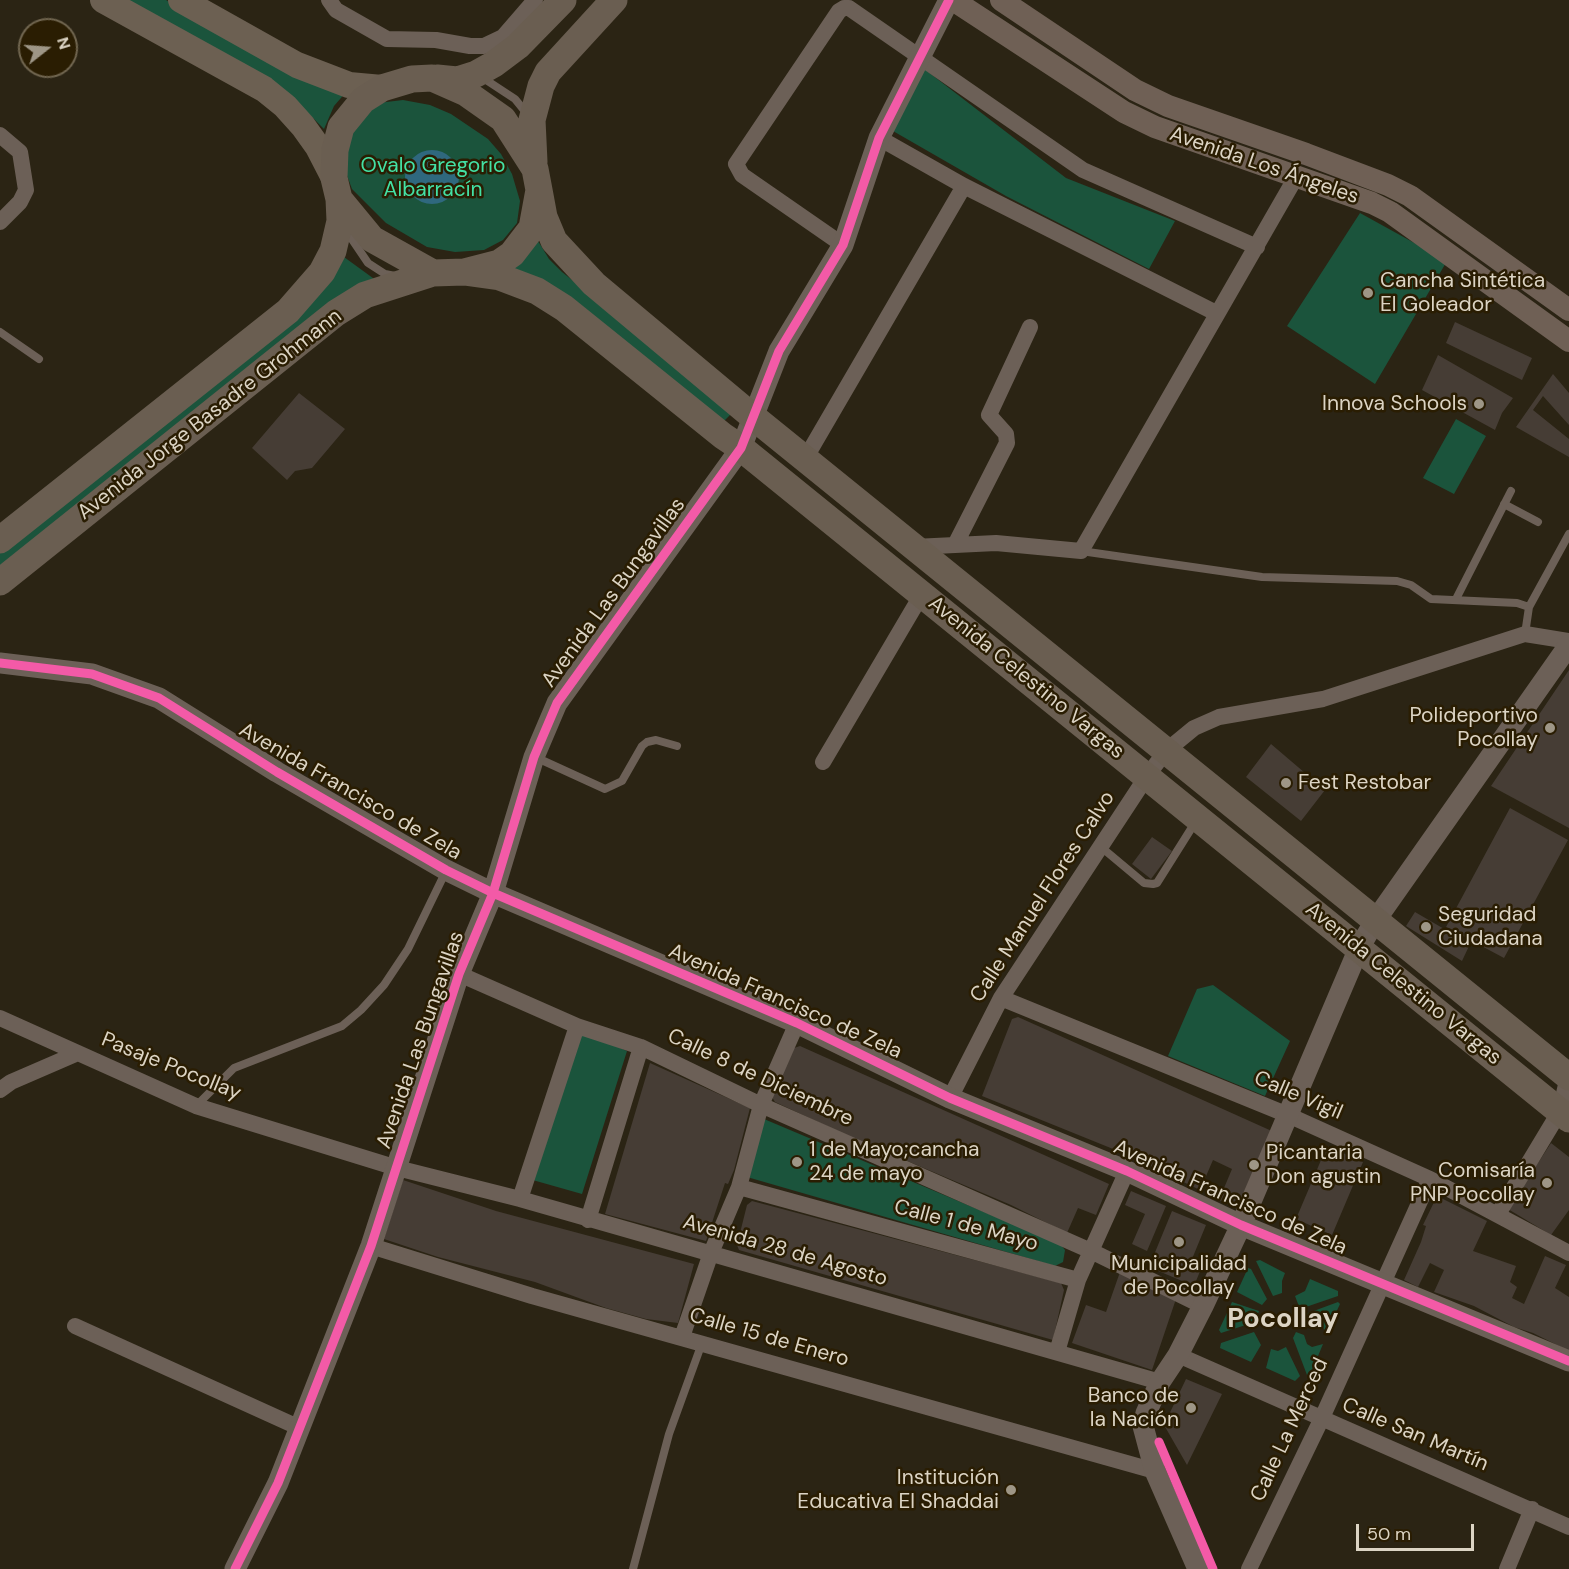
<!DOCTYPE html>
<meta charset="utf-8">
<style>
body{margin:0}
#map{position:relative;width:1569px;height:1569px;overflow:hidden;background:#2b2414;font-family:"DM Sans",sans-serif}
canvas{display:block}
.north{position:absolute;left:18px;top:18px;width:60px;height:60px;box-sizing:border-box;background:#2a1d02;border:2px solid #716650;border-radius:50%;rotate:73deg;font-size:16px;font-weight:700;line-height:24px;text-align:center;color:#dcd4c4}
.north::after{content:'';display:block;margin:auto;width:21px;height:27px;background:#9e9686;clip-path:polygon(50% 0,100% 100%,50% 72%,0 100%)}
.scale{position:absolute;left:1356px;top:1524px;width:118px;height:27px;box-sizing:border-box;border:3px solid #dcd4c4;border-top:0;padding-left:8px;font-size:18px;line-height:21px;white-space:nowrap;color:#dcd4c4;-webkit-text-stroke:4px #2a1d02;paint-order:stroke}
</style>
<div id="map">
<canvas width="1569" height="1569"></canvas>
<div class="north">N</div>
<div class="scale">50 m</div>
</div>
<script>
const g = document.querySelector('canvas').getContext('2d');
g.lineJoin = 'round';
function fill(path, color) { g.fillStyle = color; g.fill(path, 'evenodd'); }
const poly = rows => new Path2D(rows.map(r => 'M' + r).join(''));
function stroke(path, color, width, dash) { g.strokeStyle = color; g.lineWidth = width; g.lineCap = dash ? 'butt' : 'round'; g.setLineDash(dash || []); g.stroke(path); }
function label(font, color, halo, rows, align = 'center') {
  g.font = font + ' "DM Sans",sans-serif'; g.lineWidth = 5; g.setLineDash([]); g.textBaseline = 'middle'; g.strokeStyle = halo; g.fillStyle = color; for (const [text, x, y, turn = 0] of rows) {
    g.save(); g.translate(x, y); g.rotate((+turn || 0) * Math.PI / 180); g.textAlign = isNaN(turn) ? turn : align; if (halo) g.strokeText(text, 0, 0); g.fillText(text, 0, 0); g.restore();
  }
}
const green = poly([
 [127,0,166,0,298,74,347,91,334,106,324,129,298,103],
 [923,68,1066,178,1175,221,1149,269,1006,196,893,131],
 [403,100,430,105,451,114,488,139,501,154,512,174,520,201,517,223,503,240,484,250,455,252,427,247,386,223,352,189,342,162,344,139,378,103],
 [1360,213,1447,261,1375,384,1287,326],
 [535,236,549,259,562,272,727,403,731,409,730,415,725,420,718,421,508,270],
 [344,257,377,281,0,570,0,549],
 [1456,419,1486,436,1454,494,1423,478],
 [1213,985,1290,1041,1265,1096,1168,1056,1197,989],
 [570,1026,627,1051,582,1194,522,1177],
 [764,1119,1060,1244,1065,1250,1063,1262,1055,1266,747,1177],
 [1260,1260,1285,1273,1282,1281,1282,1293,1273,1296,1256,1261],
 [1248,1268,1251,1269,1267,1299,1262,1305,1237,1292],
 [1310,1279,1338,1291,1338,1296,1300,1309,1295,1296,1305,1291],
 [1232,1302,1259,1311,1255,1322,1221,1333,1219,1330],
 [1338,1302,1340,1304,1327,1332,1316,1321,1307,1325,1301,1322,1300,1316],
 [1254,1332,1261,1345,1251,1362,1220,1348,1221,1343],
 [1296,1332,1304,1335,1307,1344,1312,1347,1323,1344,1311,1373,1307,1375,1293,1338],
 [1286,1347,1300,1376,1295,1381,1266,1368,1271,1349,1278,1351]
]);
const water = poly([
 '405 177a27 27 0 1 1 54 0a27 27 0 1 1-54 0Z'
]);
const building = poly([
 [1455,322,1532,358,1522,380,1446,343],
 [1438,355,1513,398,1502,413,1495,430,1422,390],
 [1553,374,1569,393,1569,425,1543,396,1533,410,1569,439,1569,457,1516,427],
 [299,393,345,429,312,468,295,471,287,480,252,448],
 [1569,670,1569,828,1491,786],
 [1271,744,1325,790,1301,821,1246,777],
 [1510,808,1568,840,1504,958,1446,927],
 [1152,837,1172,851,1151,879,1132,864],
 [1415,912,1470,944,1462,961,1406,926],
 [1018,1017,1274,1132,1241,1211,1219,1200,1232,1169,1213,1160,1200,1190,1123,1153,982,1096,1012,1019],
 [800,1046,1109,1184,1096,1215,1078,1208,1067,1233,1011,1205,846,1135,775,1102,772,1097,794,1048],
 [650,1063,750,1108,734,1170,728,1184,725,1183,706,1241,605,1214],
 [1551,1143,1569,1157,1569,1210,1551,1235,1508,1209],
 [1327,1146,1363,1162,1332,1235,1296,1219],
 [403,1180,496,1211,694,1264,678,1323,646,1319,606,1308,535,1282,438,1257,384,1239],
 [1131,1191,1166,1206,1147,1251,1132,1244,1145,1214,1125,1205],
 [1437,1196,1487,1221,1473,1251,1516,1266,1510,1282,1517,1287,1512,1298,1524,1304,1545,1256,1566,1265,1555,1288,1569,1297,1569,1351,1533,1333,1514,1327,1474,1306,1434,1292,1444,1270,1430,1263,1418,1287,1404,1280,1421,1242,1426,1226,1423,1225],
 [752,1201,1061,1283,1064,1290,1053,1340,739,1250,737,1245,747,1205],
 [1172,1211,1206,1225,1192,1259,1203,1264,1194,1286,1149,1267],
 [1120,1272,1177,1296,1152,1370,1072,1343,1086,1305,1106,1312],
 [1186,1379,1222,1394,1187,1465,1164,1425]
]);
const service = poly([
 [480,76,515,99,528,115],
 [345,229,368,263,385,274,395,276],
 [0,332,39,359],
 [1504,504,1538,522],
 [1081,551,1262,577,1397,581,1411,585,1431,599,1517,603,1529,607,1525,634],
 [1456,599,1511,491],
 [1529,607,1569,534],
 [535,757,605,789,622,781,642,746,647,742,656,740,677,746],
 [1101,847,1144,883,1153,884,1157,883,1196,821],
 [196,1106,234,1068,342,1026,361,1010,384,985,408,949,446,871],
 [633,1569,669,1434,702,1343]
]);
const minor = poly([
 [329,0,336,10,387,39,436,40,470,46,484,46,503,37,535,0],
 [0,135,20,152,26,190,20,202,0,222],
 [879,138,964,186,1216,313],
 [843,245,742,175,736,164,839,11,844,8,849,8,1083,170,1257,247],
 [805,459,964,186],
 [955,545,1007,443,1006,434,989,415,1030,327],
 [914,547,996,543,1081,551,1296,177],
 [823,762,922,594],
 [459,974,577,1026,641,1047,761,1105,1091,1251,1203,1306],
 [1001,998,1288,1115,1430,1179,1569,1253],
 [0,1018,196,1106,397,1168,520,1199,1160,1382],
 [0,1090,11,1082,78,1053],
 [950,1098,1001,998,1147,776,1166,751,1194,728,1219,717,1323,699,1525,634,1569,641],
 [739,1187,1078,1280],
 [520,1199,577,1026],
 [1498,1214,1560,1111,1568,1076],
 [588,1220,641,1047],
 [371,1246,532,1296,1155,1471],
 [75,1326,300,1428],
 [682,1337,711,1253,739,1187,761,1105,797,1023],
 [1057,1352,1078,1280,1127,1171],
 [1178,1355,1569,1527],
 [1249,1569,1321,1420,1430,1179],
 [1507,1569,1532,1509]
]);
const tertiary = poly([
 [0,663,92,674,159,698,277,772,446,870,493,893,797,1023,950,1098,1127,1171,1241,1225,1569,1361],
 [235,1569,278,1483,371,1246,459,974,493,893,534,757,557,703,741,448,779,351,843,245,879,138,949,0],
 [1198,1569,1155,1471,1143,1426,1146,1413,1160,1382,1178,1355,1203,1306,1241,1225,1359,948,1375,921,1569,645]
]);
const secondary = poly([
 [953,0,1124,112,1155,127,1372,203,1390,212,1569,341],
 [1001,0,1135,90,1168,106,1306,154,1388,185,1410,196,1569,310]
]);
const primary = poly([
 [103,0,264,89,285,106,303,126,318,147,334,178],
 [181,0,297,65,349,85,382,88]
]);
const trunk = poly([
 [432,78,466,93,503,119,535,169,539,190,532,228,512,254,499,263,464,272,433,273,372,239,339,199,334,178,335,150,341,127,363,100,382,88,412,79,432,78],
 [437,78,457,80,476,74,494,64,518,46,563,0],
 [534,162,532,120,541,86,548,72,614,0],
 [539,190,544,217,554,241,594,284,752,416,1569,1077],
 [464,272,500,277,537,291,564,308,723,436,741,448,1569,1119],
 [0,540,288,311,322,272,333,251,340,221,339,199],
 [0,582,336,313,365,295,433,273]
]);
const cycleway = poly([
 [0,663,92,674,159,698,277,772,446,870,493,893,797,1023,950,1098,1127,1171,1241,1225,1569,1361],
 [1159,1442,1213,1569],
 [235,1569,278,1483,371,1246,459,974,493,893,534,757,557,703,741,448,779,351,843,245,879,138,949,0]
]);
const markers = [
 [1368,293,6,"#9e9686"],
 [1479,404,6,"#9e9686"],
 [1550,728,6,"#9e9686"],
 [1286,783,6,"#9e9686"],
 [1426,927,6,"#9e9686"],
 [797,1162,6,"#9e9686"],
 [1254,1165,6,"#9e9686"],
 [1547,1183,6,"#9e9686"],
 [1179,1242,6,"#9e9686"],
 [1191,1408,6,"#9e9686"],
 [1011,1490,6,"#9e9686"]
];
const parkNames = [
 ["Ovalo Gregorio",433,166],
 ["Albarracín",433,190]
];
const streetNames = [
 ["Avenida Los Ángeles",1264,166,19],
 ["Avenida Jorge Basadre Grohmann",210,415,-38],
 ["Avenida Las Bungavillas",614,593,-54],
 ["Avenida Celestino Vargas",1026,678,39],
 ["Avenida Francisco de Zela",350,792,30],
 ["Calle Manuel Flores Calvo",1043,897,-57],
 ["Avenida Celestino Vargas",1403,984,39],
 ["Avenida Francisco de Zela",785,1002,24],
 ["Avenida Las Bungavillas",421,1040,-71],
 ["Pasaje Pocollay",171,1067,22],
 ["Calle 8 de Diciembre",760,1078,25],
 ["Calle Vigil",1298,1096,23],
 ["Avenida Francisco de Zela",1230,1198,24],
 ["Calle 1 de Mayo",966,1226,15],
 ["Avenida 28 de Agosto",785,1251,16],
 ["Calle 15 de Enero",769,1338,16],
 ["Calle La Merced",1290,1430,-65],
 ["Calle San Martín",1415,1435,23]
];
const poiNames = [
 ["Cancha Sintética",1380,281],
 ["El Goleador",1380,305],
 ["Innova Schools",1467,404,"right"],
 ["Polideportivo",1538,716,"right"],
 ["Pocollay",1538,740,"right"],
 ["Fest Restobar",1298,783],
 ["Seguridad",1438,915],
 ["Ciudadana",1438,939],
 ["1 de Mayo;cancha",809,1150],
 ["24 de mayo",809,1174],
 ["Picantaria",1266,1153],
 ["Don agustin",1266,1177],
 ["Comisaría",1535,1171,"right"],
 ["PNP Pocollay",1535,1195,"right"],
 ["Municipalidad",1179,1264,"center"],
 ["de Pocollay",1179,1288,"center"],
 ["Banco de",1179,1396,"right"],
 ["la Nación",1179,1420,"right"],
 ["Institución",999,1478,"right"],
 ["Educativa El Shaddai",999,1502,"right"]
];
const districtNames = [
 ["Pocollay",1283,1320]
];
fill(green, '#1b543c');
fill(water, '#2f687e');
fill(building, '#463d35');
stroke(service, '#6c6057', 8);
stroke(minor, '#6c6057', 16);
stroke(tertiary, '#6c6057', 21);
stroke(secondary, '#6f6055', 22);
stroke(primary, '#6c6052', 26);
stroke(trunk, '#6a5e51', 27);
stroke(cycleway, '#f35aa7', 9);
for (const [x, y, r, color] of markers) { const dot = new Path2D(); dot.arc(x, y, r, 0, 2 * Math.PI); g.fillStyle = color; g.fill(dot); stroke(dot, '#2a1d02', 2); }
label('21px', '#43e1a5', '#2a1d02', parkNames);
label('21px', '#dcd4c4', '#2a1d02', streetNames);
label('21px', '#dcd4c4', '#2a1d02', poiNames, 'left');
label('bold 27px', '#dcd4c4', '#2a1d02', districtNames);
</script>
